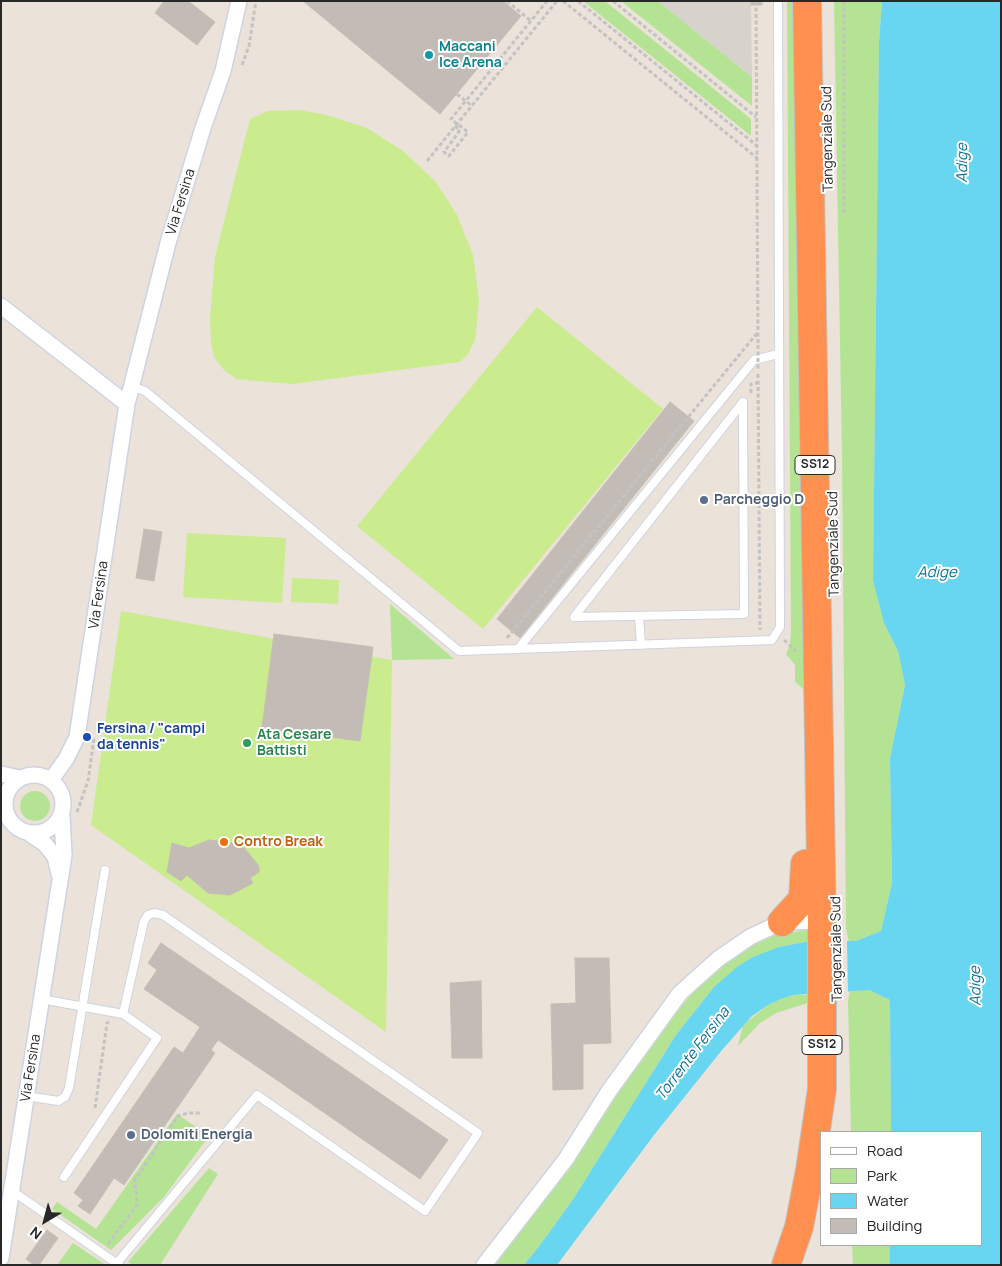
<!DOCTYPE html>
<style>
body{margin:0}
#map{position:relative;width:1002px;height:1266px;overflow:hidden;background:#ebe2d9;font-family:Manrope,sans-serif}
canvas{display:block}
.frame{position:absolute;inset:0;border:2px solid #282828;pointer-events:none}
.legend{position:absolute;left:820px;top:1131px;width:162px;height:115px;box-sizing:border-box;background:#fff;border:1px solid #a9a9a9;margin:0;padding:6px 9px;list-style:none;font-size:15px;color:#282828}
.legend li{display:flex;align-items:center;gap:10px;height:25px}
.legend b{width:25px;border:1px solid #a9a9a9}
.north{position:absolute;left:20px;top:1196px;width:50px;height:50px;-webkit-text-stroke:4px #fff;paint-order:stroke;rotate:217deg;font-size:14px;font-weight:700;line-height:20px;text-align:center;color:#282828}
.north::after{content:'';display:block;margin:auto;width:18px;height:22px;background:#282828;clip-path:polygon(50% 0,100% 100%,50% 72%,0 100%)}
</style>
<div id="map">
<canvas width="1002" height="1266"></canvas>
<div class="frame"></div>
<ul class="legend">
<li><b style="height:6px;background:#fff"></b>Road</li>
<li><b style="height:14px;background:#b4e493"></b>Park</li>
<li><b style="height:14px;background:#68d5f1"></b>Water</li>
<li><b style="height:14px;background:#c3bcb6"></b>Building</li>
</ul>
<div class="north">N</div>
</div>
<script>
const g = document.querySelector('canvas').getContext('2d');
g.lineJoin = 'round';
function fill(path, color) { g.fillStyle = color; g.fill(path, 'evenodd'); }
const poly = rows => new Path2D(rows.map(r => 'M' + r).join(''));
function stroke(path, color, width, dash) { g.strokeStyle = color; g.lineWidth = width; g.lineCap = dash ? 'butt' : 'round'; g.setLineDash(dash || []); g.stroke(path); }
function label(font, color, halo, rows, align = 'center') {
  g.font = font + ' Manrope,sans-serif'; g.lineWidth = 4; g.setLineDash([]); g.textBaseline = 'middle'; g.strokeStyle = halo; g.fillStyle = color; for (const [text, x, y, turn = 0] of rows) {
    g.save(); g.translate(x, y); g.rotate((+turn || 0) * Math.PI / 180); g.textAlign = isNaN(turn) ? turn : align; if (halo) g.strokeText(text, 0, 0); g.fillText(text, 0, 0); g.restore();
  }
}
const green = poly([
 [583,1,605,1,751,119,751,136],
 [621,1,658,1,752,77,752,106],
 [787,1,799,1,809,694,795,682,795,665,786,654,790,645,791,631],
 [834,1,882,1,879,42,873,581,884,623,898,651,905,685,890,758,892,883,881,931,856,941,849,942,846,928,842,455],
 [390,604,454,659,392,660],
 '20 806a15 15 0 1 1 30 0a15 15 0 1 1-30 0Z',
 [811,929,810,941,779,947,714,987,676,1035,572,1201,540,1245,524,1265,489,1265,663,1026,704,981,727,962,750,946,776,935],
 [850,990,869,990,890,1000,891,1132,851,1132,848,1001],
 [793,995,812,995,814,1001,776,1013,760,1023,738,1046,743,1025,768,1005,781,999],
 [177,1114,209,1136,164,1197,111,1250,52,1209,57,1202,96,1229],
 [209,1168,218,1174,160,1265,133,1265,128,1262],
 [73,1243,106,1265,57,1265],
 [852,1245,890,1245,890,1265,853,1265]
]);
const pitch = poly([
 [299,110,327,115,367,128,403,151,436,182,457,215,473,255,479,300,475,340,468,354,460,362,292,384,237,379,224,370,214,357,211,342,210,317,215,257,250,119,268,111],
 [537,307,663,409,483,629,357,526],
 [187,533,286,538,282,603,183,597],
 [292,578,339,580,338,604,291,602],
 [121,611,392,660,386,1032,91,825]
]);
const plaza = poly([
 [658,1,751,1,752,77]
]);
const water = poly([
 [882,1,1001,1,1001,1265,890,1265,890,1245,981,1245,981,1132,891,1132,890,1000,869,990,793,995,781,999,768,1005,752,1016,722,1050,654,1135,557,1265,524,1265,540,1245,572,1201,676,1035,714,987,737,967,753,957,779,947,810,941,856,941,881,931,892,883,890,758,905,685,898,651,884,623,873,581,879,42]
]);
const pier = poly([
 [812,938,847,939,848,993,814,997]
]);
const building = poly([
 [164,1,188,1,215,22,197,45,155,13,164,1],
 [303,1,503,1,521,16,440,114,303,1],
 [751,1,762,1,762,5,751,5,751,1],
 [670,402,694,421,520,638,497,619,670,402],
 [144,529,162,532,154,581,136,578,144,529],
 [274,634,373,647,360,741,262,728,274,634],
 [209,840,241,844,259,866,259,872,250,878,253,883,230,895,208,893,187,875,181,881,167,872,172,843,189,848,209,840],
 [161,943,301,1039,274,1078,218,1040,211,1050,215,1053,124,1185,114,1178,90,1214,78,1206,83,1200,74,1193,174,1047,183,1053,200,1027,144,989,157,970,148,963,161,943],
 [575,958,609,958,611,1043,583,1044,583,1089,553,1090,551,1004,576,1003,575,958],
 [481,981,482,1058,452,1058,450,983,481,981],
 [301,1039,448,1140,420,1179,274,1078,301,1039],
 [47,1230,58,1238,39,1265,34,1265,26,1259,47,1230]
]);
const path = poly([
 [507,1,531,21],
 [563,1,757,158],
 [578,1,756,145],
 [613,1,756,117],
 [756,1,758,345],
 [242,65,249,46,256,1],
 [457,94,472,106],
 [455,126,460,130,444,152,449,156,468,132,451,119,547,1],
 [427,161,557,1],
 [844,213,844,1],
 [758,374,760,630],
 [751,393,751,384,758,383],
 [507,638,758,332],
 [784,640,796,651],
 [77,812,88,781,94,738],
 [95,1108,107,1023,109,1022],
 [108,1244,137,1205,135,1180,178,1116,188,1113,200,1113]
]);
const lane = poly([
 [131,386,145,391,459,651,772,640,780,627,778,1],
 [743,402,744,614,574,617,698,459,743,402],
 [639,616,641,645],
 [518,649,754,360,778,354],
 [41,999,123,1014,157,1038,64,1177],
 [26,1096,58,1101,65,1097,69,1088,105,870],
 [11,1190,119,1265],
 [117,1263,257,1095,425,1211,478,1133,163,915,154,913,148,915,144,921,123,1014]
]);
const street = poly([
 [1,306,127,404],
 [1,774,20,778],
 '5 804a29 29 0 1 1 58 0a29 29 0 1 1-58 0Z',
 [51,780,66,759,77,737,127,404,168,243,203,128,223,71,239,1],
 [30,834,45,844,55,857,59,874],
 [1,1258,64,855,62,816],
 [484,1265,566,1159,609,1091,680,993,718,959,750,937,782,922,821,921]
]);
const highway = poly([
 [782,922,803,899,805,864],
 [786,1265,799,1227,810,1170,822,1089,822,928,807,1]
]);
const pathBridge = poly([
 [758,345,758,369]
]);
const markers = [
 [429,55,5,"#0f9aa8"],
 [704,500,5,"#5c6f8a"],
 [87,737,5,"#1a4fb4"],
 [247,743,5,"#2e9e5b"],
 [224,842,5,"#e8710a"],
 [131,1135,5,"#5c6f8a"]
];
const shields = [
 [815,465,40],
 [822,1045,40]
];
const shieldNames = [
 ["SS12",815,465],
 ["SS12",822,1045]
];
const cultureNames = [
 ["Maccani",439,47],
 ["Ice Arena",439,63]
];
const streetNames = [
 ["Tangenziale Sud",828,139,-91],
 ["Via Fersina",181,202,-73],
 ["Tangenziale Sud",834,544,-91],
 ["Via Fersina",99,595,-82],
 ["Tangenziale Sud",837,949,-91],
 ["Via Fersina",31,1068,-81]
];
const serviceNames = [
 ["Parcheggio D",714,500],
 ["Dolomiti Energia",141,1135]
];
const transitNames = [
 ["Fersina / \"campi",97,729],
 ["da tennis\"",97,745]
];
const leisureNames = [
 ["Ata Cesare",257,735],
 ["Battisti",257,751]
];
const foodNames = [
 ["Contro Break",234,842]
];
const waterNames = [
 ["Adige",963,163,-90],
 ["Adige",937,573],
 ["Adige",976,986,-91],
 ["Torrente Fersina",693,1054,-53]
];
fill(green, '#b4e493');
fill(pitch, '#caec8e');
fill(plaza, '#d7d2cc');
fill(water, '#68d5f1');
fill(pier, '#ebe2d9');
fill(building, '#c3bcb6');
stroke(building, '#c6beb3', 1);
stroke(lane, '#ced3e2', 10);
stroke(street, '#ced3e2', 18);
stroke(highway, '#c3c3c3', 30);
stroke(path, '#c3c3c3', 3, [4, 2.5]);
stroke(lane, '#fff', 8);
stroke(street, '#fff', 15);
stroke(highway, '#ff9050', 28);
stroke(pathBridge, '#c3c3c3', 3, [4, 2.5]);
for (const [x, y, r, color] of markers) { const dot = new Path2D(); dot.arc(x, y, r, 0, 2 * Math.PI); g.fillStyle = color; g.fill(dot); stroke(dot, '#fff', 2); }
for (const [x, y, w] of shields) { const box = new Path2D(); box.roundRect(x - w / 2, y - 9.5, w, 19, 4); g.fillStyle = '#fff'; g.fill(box); stroke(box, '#282828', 1); }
label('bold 12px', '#282828', null, shieldNames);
label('bold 14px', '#0d838f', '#fff', cultureNames, 'left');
label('14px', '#282828', '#fff', streetNames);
label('bold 14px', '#4e5e75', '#fff', serviceNames, 'left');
label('bold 14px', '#164399', '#fff', transitNames, 'left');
label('bold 14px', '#27864d', '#fff', leisureNames, 'left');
label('bold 14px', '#c56008', '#fff', foodNames, 'left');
label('italic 15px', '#0a729a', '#fff', waterNames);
</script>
